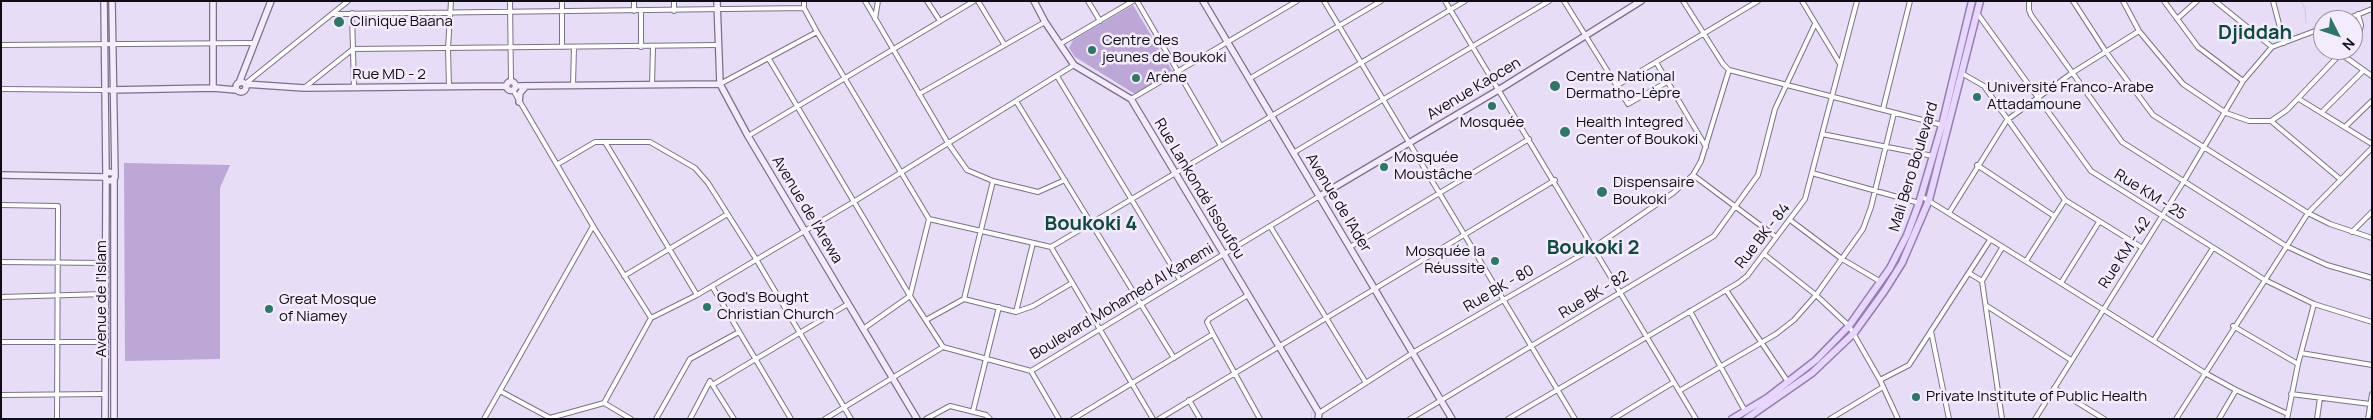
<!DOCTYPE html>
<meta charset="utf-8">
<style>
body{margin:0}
#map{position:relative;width:2373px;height:420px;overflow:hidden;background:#e8ddf7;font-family:Manrope,sans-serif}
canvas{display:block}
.frame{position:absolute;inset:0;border:2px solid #100c15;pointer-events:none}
.north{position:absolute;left:2313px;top:10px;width:50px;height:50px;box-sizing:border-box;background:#f3ecfc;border:1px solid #9892a0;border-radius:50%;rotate:131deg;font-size:14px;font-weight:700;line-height:20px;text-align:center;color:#100c15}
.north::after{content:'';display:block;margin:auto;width:18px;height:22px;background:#317568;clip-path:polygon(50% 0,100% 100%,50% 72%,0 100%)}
</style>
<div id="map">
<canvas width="2373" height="420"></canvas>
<div class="frame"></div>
<div class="north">N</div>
</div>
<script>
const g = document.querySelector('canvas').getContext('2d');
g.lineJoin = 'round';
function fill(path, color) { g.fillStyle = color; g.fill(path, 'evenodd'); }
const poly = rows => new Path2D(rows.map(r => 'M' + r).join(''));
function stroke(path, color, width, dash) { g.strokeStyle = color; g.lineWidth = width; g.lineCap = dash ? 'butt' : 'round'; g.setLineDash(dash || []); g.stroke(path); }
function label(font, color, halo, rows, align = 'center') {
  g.font = font + ' Manrope,sans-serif'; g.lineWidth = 5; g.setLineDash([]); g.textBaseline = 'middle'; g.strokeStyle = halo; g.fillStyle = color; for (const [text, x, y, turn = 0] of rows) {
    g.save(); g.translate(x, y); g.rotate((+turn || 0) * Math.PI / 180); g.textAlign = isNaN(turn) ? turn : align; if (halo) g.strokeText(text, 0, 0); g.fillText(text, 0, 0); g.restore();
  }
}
const green = poly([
 [1133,5,1173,72,1135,94,1075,57,1069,48,1073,40],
 [124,163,230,165,220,188,220,359,125,361]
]);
const stream = poly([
 [2301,1,2305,9,2306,23],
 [2315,41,2323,48],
 [2325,50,2331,55],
 [922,162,944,148],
 [677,308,687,302],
 [1311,419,1312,412]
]);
const street = poly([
 [510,1,511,81],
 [562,1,562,47],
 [804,1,804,8,817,32,929,219,910,296,863,329],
 [865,1,948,143,967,170,993,181,1038,192,1065,180],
 [927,1,940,21],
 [978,1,1004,44],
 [1088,1,1100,21],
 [1137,1,1221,146],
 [1324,1,1575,419],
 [1445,1,1696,419],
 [1564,1,1628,104,1667,82],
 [1683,1,1723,64,1729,70,1942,125],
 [1802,1,1840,64],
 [2029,1,2029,10,2031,15,2122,142,2286,246,2327,265,2372,278],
 [2073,1,2106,52,2153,115,2308,213,2330,224,2372,238],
 [2123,1,2139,31,2183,84,2226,113,2249,121,2271,121,2287,110,2344,50],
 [2164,1,2198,47,2243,81],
 [2215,1,2272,47],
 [2273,1,2284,43],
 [634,11,634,1],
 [641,11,641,47],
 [674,11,674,1],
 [352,13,354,88],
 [1977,13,2091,171,2265,280,2314,304,2372,322],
 [332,14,804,8],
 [875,19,878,1],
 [2177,19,2197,1],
 [2344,20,2372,9],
 [2353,40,2359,34,2361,25,2358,14],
 [1060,44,1133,1],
 [1,45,254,43],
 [2341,54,2372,76],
 [769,59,910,296,943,347],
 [1656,62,1706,147],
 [1963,74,1984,86,2065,200,2141,247],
 [1057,76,1180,280],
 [1249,79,1381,1],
 [245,84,348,1],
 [720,84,817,32],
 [573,85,574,47],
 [652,85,653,47],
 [1616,86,1758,1],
 [449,87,448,48,451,1],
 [304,88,353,49,718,45],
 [1,89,105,90],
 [513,90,593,226,651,318],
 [919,94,1045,22],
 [1131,99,1297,1],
 [2299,99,2372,144],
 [1016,101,1174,358],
 [1883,109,1910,1],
 [2322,112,2364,70],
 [2271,121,2340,179],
 [2345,127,2372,101],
 [1822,134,1933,156],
 [748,136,974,1],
 [605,142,697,295],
 [1293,153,1549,1],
 [558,164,595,142,650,142,695,168,708,183,756,259,851,419],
 [1977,165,2054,216],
 [1812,173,1919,203],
 [1693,175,1776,237],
 [1921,196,2205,373,2236,390,2288,414],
 [1,205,58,206,57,419],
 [1949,213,2007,120,2072,73,2139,31],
 [929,219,1051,247,1153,419],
 [1790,220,1842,259,1881,282],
 [1270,226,1366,383],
 [2352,232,2372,212],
 [1051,247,1465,1],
 [1350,247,1529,139],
 [1764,254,1816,295,1849,326,1880,380,1898,419],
 [2026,261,2065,200],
 [1,262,106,263],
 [1969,273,1982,281,2002,419],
 [624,276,726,215],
 [1982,281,2002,248],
 [2061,283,2099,222],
 [712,286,791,419],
 [1726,290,1788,382],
 [1,297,105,294],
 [964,299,993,181],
 [1987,306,2071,360],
 [1690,311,1745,411],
 [1016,312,1033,243],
 [926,320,964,299,1016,312,1033,306,1072,283],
 [2233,326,2298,364],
 [1931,331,1949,419],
 [1213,334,1260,419],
 [2154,340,2213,248],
 [1,342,104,342],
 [2301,353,2372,365],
 [1031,371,1059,419],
 [1880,380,1909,365,1990,240],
 [714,384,848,304],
 [2054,388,2104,419],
 [500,391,550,418,604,403,651,318,697,295,855,201,1074,65],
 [1679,391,1776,334,1794,320,1816,295,1863,229,1871,207,1894,113],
 [2291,394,2370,404],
 [1,395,105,394],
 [1189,400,1200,419],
 [604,403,631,419],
 [973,411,999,307],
 [1319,413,1414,352,1593,248,1673,193,1693,175,1701,161,1729,70],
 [484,419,593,226],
 [656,419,690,359,739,332],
 [690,419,710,381,734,419],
 [825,419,943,347,1031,371,1318,197],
 [926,419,950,406,986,415,990,419],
 [1073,419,1213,334,1207,322,1209,319,1248,295],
 [1159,419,1555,180],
 [1410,419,1714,236,1758,175,1775,109,1815,24],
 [1508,419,1738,283,1747,276,1805,199,1857,1],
 [1613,419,1674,382],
 [1830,419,1883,387],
 [2035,419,2184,181,2243,81,2272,47,2323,28],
 [2176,419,2308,213,2372,148],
 [2219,419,2236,390],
 [2287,419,2298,364,2314,304],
 [2317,419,2320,398],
 [2368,419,2372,394]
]);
const secondary = poly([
 [104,1,106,173],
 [112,1,115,177,112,181,106,180,105,176,107,172,114,173],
 [717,1,720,84,748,136,917,419],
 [1034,1,1045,22,1074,65,1131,99,1319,413,1318,419],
 [1203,1,1452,419],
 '506.5 86a4.5 4.5 0 1 1 9 0a4.5 4.5 0 1 1-9 0Z',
 '236 87a5 5 0 1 1 10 0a5 5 0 1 1-10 0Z',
 [239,83,271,1],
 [245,84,304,88,506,86],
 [516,86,720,84],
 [213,88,213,1],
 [110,90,213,88,236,90],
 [519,102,520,93,526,86],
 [1,175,105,177],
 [114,179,114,419],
 [1318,197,1500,89,1641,1],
 [105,419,106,180]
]);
const primary = poly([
 [1732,419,1767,398,1816,360,1849,326,1890,268,1907,235,1919,203,1942,125,1972,1],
 [1746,419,1812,373,1854,333,1885,290,1902,263,1929,200,1980,1]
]);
const markers = [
 [339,22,6,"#317568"],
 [1092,50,5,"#317568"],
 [1136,78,5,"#317568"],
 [1555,86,6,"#317568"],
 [1977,97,5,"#317568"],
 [1492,106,5,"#317568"],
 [1565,132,6,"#317568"],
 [1384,167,5,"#317568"],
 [1602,192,6,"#317568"],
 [1495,261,5,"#317568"],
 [707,307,5,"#317568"],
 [269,309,5,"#317568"],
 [1916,397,5,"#317568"]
];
const poiNames = [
 ["Clinique Baana",350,22],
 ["Centre des",1102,41],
 ["jeunes de Boukoki",1102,58],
 ["Centre National",1566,77],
 ["Dermatho-Lèpre",1566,94],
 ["Arène",1146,78],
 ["Université Franco-Arabe",1987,88],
 ["Attadamoune",1987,105],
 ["Mosquée",1492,123,"center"],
 ["Health Integred",1576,123],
 ["Center of Boukoki",1576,140],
 ["Mosquée",1394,158],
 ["Moustâche",1394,175],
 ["Dispensaire",1613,183],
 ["Boukoki",1613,200],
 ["Mosquée la",1485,252,"right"],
 ["Réussite",1485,269,"right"],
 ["God's Bought",717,298],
 ["Christian Church",717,315],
 ["Great Mosque",279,300],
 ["of Niamey",279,317],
 ["Private Institute of Public Health",1926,397]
];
const streetNames = [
 ["Rue MD - 2",389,75],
 ["Avenue Kaocen",1474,89,-31],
 ["Mali Bero Boulevard",1914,167,-73],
 ["Rue Lankondé Issoufou",1199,189,59],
 ["Rue KM - 25",2150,195,32],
 ["Avenue de l'Ader",1338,203,59],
 ["Avenue de l'Arewa",807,210,59],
 ["Rue BK - 84",1763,236,-52],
 ["Rue KM - 42",2125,253,-57],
 ["Rue BK - 80",1499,289,-30],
 ["Rue BK - 82",1594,295,-31],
 ["Avenue de l'Islam",102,299,-90],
 ["Boulevard Mohamed Al Kanemi",1122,302,-31]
];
const districtNames = [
 ["Djiddah",2255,33],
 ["Boukoki 4",1091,224],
 ["Boukoki 2",1593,248]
];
fill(green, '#bda7d7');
stroke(stream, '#d9bdfb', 1);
stroke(street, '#7b7188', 6);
stroke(secondary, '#7b7188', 8);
stroke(primary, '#937eac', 9);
stroke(street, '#fff', 4);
stroke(secondary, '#f4ebfe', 5.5);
stroke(primary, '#e8d6fe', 6);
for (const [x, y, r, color] of markers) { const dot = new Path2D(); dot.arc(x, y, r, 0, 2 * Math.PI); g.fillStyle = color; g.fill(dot); stroke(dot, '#f3ecfc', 2); }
label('15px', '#100c15', '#f3ecfc', poiNames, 'left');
label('15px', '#100c15', '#f3ecfc', streetNames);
label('bold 20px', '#10493f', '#f3ecfc', districtNames);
</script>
